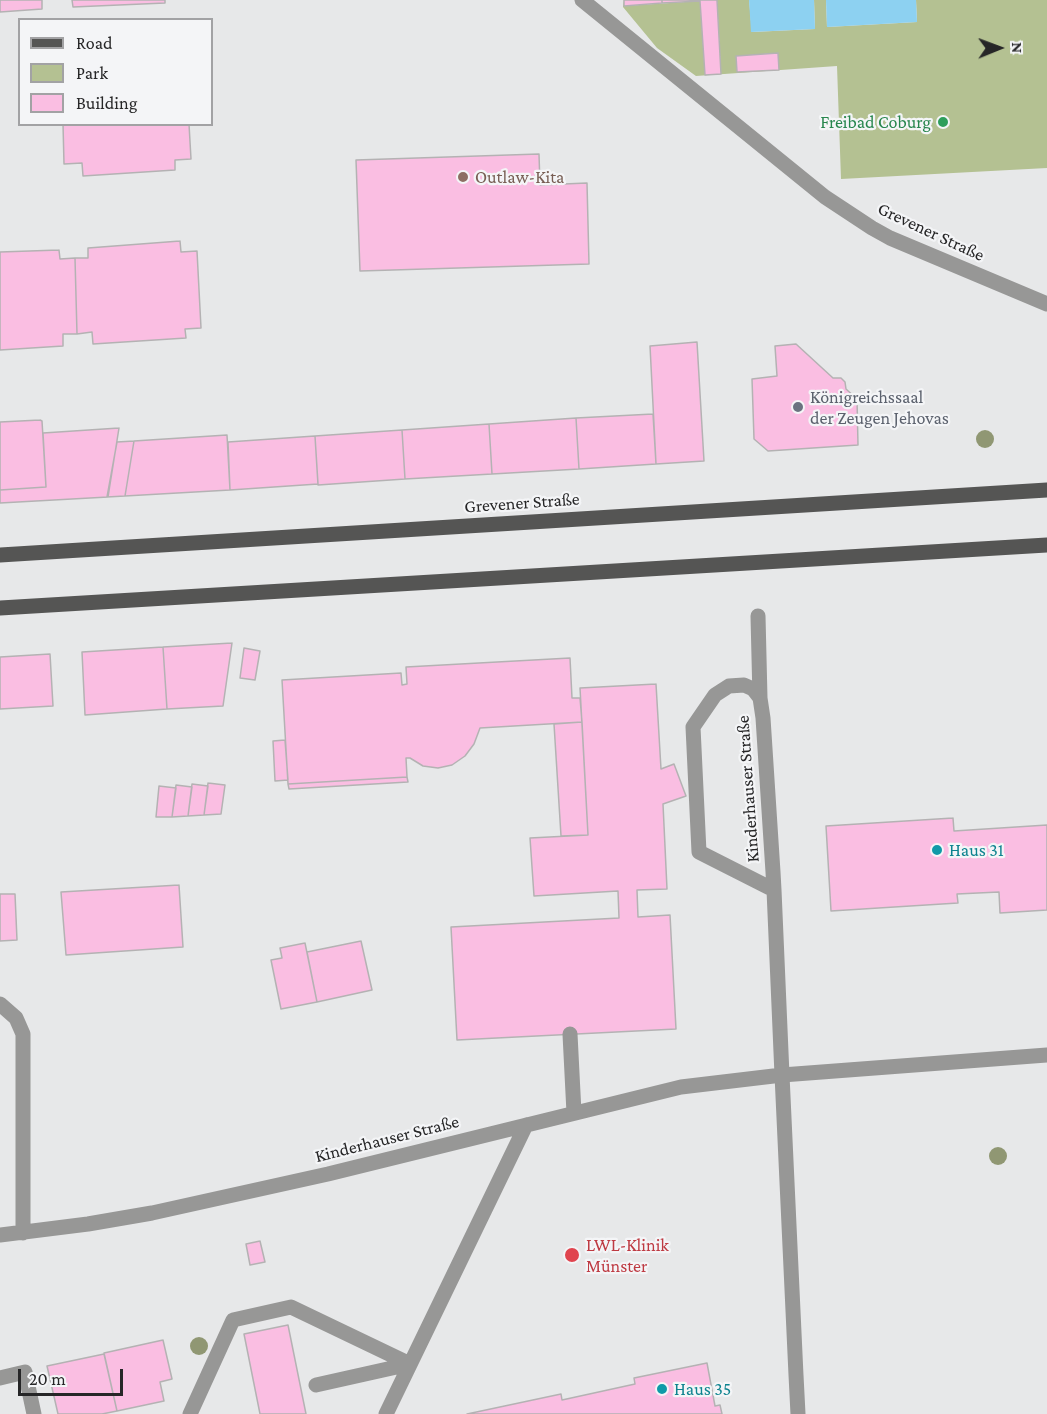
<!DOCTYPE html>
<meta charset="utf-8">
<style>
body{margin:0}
#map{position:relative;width:1047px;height:1414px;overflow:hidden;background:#e7e8e9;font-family:"Crimson Pro",serif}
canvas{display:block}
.legend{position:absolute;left:18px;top:18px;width:195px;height:108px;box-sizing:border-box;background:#f4f5f7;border:2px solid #a2a2a4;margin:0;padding:8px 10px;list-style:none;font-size:18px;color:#262627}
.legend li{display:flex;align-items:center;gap:12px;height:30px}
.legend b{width:30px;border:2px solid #a2a2a4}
.north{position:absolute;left:969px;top:18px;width:60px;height:60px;-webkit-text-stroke:4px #f4f5f7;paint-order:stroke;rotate:89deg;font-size:16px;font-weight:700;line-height:24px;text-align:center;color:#262627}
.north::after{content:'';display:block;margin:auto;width:21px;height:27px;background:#262627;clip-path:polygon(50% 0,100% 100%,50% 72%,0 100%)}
.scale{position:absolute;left:18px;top:1369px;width:105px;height:27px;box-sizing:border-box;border:3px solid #262627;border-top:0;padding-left:8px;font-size:18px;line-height:21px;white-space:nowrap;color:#262627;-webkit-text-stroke:4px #f4f5f7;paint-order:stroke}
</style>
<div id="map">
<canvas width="1047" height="1414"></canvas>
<ul class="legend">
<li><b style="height:8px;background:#555554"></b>Road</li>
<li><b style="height:16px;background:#b4c192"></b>Park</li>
<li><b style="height:16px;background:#fabee2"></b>Building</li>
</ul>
<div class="north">N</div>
<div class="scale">20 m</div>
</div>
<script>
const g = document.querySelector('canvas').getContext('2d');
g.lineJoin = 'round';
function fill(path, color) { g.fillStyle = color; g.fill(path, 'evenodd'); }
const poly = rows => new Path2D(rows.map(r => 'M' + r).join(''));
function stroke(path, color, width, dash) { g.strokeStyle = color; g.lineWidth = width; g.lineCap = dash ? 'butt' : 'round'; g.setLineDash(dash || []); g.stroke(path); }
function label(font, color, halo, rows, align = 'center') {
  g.font = font + ' "Crimson Pro",serif'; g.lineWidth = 4.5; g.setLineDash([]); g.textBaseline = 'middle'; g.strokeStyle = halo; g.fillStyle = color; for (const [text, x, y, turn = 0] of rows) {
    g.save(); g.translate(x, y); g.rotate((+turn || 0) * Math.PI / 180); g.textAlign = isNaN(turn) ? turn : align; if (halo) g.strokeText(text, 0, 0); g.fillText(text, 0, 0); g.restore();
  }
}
const green = poly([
 [623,0,624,6,700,1,705,74,721,73,717,0,749,0,752,32,815,29,814,0,826,0,827,27,917,22,916,0,1047,0,1047,168,841,179,837,66,696,76,657,48,623,7],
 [777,53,737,72,737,56]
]);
const water = poly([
 [749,0,814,0,815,29,751,32],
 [826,0,916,0,917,22,827,27]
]);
const building = poly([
 [0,0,42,0,42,9,0,12,0,0],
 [72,0,165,0,165,3,73,7,72,0],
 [624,0,662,0,662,3,624,6,624,0],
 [662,0,717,0,721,74,705,75,700,1,662,3,662,0],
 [778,53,779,70,737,72,736,56,778,53],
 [63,124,189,124,191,159,175,160,175,170,83,176,82,163,64,164,63,124],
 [539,154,540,185,587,183,589,264,360,271,356,160,539,154],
 [180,241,181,252,197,251,201,328,185,329,186,338,93,344,92,332,77,334,75,258,88,258,88,248,180,241],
 [59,250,60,259,75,258,77,334,63,334,63,346,0,350,0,252,59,250],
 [697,342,704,461,656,464,650,346,697,342],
 [796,344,833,378,841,378,845,382,846,389,857,399,858,445,768,451,754,439,752,379,777,376,775,346,796,344],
 [653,414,656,464,579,469,576,418,653,414],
 [576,418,579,469,492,474,489,424,576,418],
 [40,420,42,421,46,487,0,490,0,422,40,420],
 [489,424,492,474,405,479,402,430,489,424],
 [119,428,108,497,0,503,0,490,46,487,43,433,119,428],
 [402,430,405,479,318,485,315,436,402,430],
 [227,435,230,490,125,496,134,441,227,435],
 [315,436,318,484,230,490,228,442,315,436],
 [134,441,125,496,107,497,117,442,134,441],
 [232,643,223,706,167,709,163,647,232,643],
 [163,647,167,709,85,715,82,652,163,647],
 [244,648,260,651,255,680,240,678,244,648],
 [50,654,53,706,0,709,0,657,50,654],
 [570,658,572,698,580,698,582,722,480,728,474,744,465,756,452,765,438,768,423,766,410,758,406,758,407,777,288,784,282,680,401,673,402,685,407,684,406,667,570,658],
 [656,684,661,769,674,764,686,796,663,804,667,889,637,890,638,917,670,915,676,1029,457,1040,451,927,619,918,618,891,534,896,530,838,588,835,580,688,656,684],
 [582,722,588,835,561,836,554,724,582,722],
 [285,740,288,780,275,781,273,741,285,740],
 [407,777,408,782,289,789,288,784,407,777],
 [208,783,225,785,221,814,204,815,208,783],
 [192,784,208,786,204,815,188,816,192,784],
 [176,785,192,787,188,816,172,817,176,785],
 [159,786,176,788,172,817,156,817,159,786],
 [953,818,954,831,1047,825,1047,910,1000,913,999,892,957,894,958,903,831,911,826,826,953,818],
 [179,885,183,947,66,955,61,892,179,885],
 [0,894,15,894,17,940,0,941,0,894],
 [361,941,372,990,317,1002,307,952,361,941],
 [305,943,317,1002,281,1009,271,960,282,958,280,948,305,943],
 [260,1241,265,1262,250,1265,246,1244,260,1241],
 [288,1325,306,1414,260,1414,244,1334,288,1325],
 [163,1340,172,1379,160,1382,164,1401,117,1411,104,1353,163,1340],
 [104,1354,117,1411,102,1414,58,1414,47,1366,104,1354],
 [707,1363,715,1406,720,1405,722,1414,467,1414,561,1394,562,1400,635,1384,634,1378,707,1363]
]);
const minor = poly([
 [582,0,825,197,872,228,890,238,1047,304],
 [758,616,760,698],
 [774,890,699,852,693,727,715,695,729,686,744,685,753,689,760,698,763,718,773,872,774,890,782,1075,796,1375,798,1414],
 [0,1004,16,1018,23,1034,23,1233],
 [570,1034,574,1113],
 [0,1235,88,1224,152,1213,328,1174,681,1087,782,1075,1047,1055],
 [0,1378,25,1372,34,1414],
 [316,1385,410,1364],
 [190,1414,233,1320,291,1307,410,1364],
 [386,1414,526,1125]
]);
const major = poly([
 [0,555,1047,490],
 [0,608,1047,545]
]);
const trees = [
 [985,439],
 [998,1156],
 [199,1346]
];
const markers = [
 [943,122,6,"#2e9e5b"],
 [463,177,6,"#8d6e63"],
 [798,407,6,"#6b7280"],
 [937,850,6,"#0f9aa8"],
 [572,1255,8,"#e0444e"],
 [662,1389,6,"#0f9aa8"]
];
const leisureNames = [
 ["Freibad Coburg",931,122]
];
const educationNames = [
 ["Outlaw-Kita",475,177]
];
const streetNames = [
 ["Grevener Straße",931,232,25],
 ["Grevener Straße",522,503,-4],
 ["Kinderhauser Straße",748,789,-94],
 ["Kinderhauser Straße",387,1139,-14]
];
const worshipNames = [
 ["Königreichssaal",810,397],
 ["der Zeugen Jehovas",810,418]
];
const cultureNames = [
 ["Haus 31",949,850],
 ["Haus 35",674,1389]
];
const healthNames = [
 ["LWL-Klinik",586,1245],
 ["Münster",586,1266]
];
fill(green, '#b4c192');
fill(water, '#8dd1f1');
fill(building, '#fabee2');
stroke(building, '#b4b2b3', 1.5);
stroke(minor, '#979796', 15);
stroke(major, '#555554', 15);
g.fillStyle = '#909773';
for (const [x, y] of trees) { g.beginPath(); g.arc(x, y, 9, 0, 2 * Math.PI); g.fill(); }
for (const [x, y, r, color] of markers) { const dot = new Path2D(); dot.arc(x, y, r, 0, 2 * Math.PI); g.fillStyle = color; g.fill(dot); stroke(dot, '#f4f5f7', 2); }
label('18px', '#27864d', '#f4f5f7', leisureNames, 'right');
label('18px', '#785e54', '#f4f5f7', educationNames, 'left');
label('18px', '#262627', '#f4f5f7', streetNames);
label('18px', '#5b616d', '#f4f5f7', worshipNames, 'left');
label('18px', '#0d838f', '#f4f5f7', cultureNames, 'left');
label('18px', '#be3a42', '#f4f5f7', healthNames, 'left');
</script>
